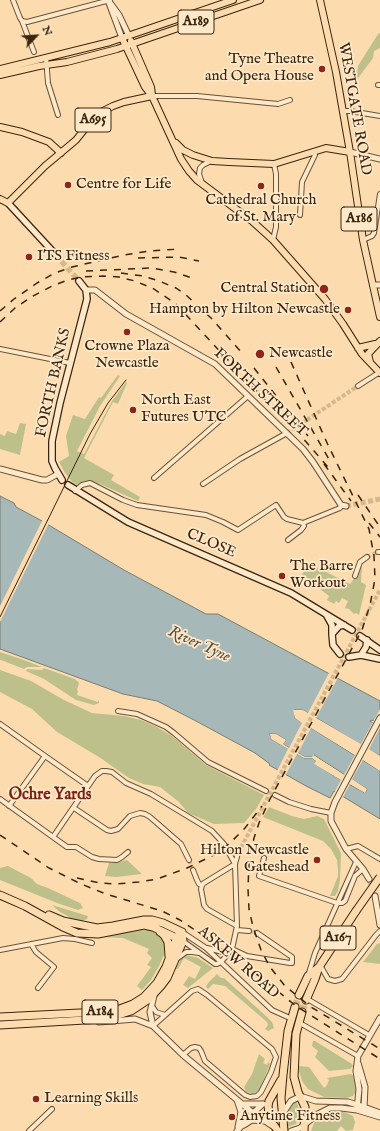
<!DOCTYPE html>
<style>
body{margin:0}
#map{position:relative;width:380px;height:1131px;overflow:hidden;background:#fcdcae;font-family:"IM FELL English",serif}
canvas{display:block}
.north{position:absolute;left:16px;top:16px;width:40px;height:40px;-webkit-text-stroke:3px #fde8ca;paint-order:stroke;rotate:65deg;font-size:11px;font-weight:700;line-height:16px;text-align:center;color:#3a240e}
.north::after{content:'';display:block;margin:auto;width:14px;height:18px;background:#3a240e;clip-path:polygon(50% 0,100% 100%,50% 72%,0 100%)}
</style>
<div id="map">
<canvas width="380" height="1131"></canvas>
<div class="north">N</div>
</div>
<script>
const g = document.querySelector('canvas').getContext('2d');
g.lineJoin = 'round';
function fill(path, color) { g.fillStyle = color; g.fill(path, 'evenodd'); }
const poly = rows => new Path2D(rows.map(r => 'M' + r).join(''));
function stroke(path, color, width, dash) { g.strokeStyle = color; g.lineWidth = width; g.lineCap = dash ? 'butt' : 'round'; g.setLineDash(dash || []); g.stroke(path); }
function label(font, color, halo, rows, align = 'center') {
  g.font = font + ' "IM FELL English",serif'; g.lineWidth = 3.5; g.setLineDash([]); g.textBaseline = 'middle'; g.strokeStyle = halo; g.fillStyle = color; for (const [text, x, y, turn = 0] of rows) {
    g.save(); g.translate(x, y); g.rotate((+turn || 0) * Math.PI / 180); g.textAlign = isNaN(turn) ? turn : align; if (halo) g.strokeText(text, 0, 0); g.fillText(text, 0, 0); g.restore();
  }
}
const green = poly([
 [380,33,380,48,374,51,373,58,356,81,358,66,378,34],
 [118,375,120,376,100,406,77,451,84,454,112,401,126,382,127,383,118,404,113,402,84,458,114,475,111,480,140,497,138,501,100,484,90,481,85,481,77,485,73,483,65,473,59,462,69,456,66,436,73,415,85,419,99,397,101,398],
 [20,423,26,424,20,455,0,449,0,434,5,436,7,431,16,434],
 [308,563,350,584,357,575,362,566,361,582,366,585,359,615,356,613,354,614,349,609,345,608,348,601,342,598,339,603,336,601,334,604,327,600,329,596,302,575],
 [0,652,21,659,42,667,27,667,24,669,1,660,0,660],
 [44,668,75,679,79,683,77,690,78,691,77,695,98,702,99,700,99,703,94,705,76,700,44,679,26,671,27,669,42,670],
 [0,670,31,681,64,700,92,713,124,716,141,720,157,727,172,736,206,765,264,795,256,809,244,823,214,824,188,813,179,802,160,787,143,784,129,778,99,757,57,732,32,709,0,692],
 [269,807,292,816,304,819,317,816,324,819,341,853,340,880,338,891,335,896,330,896,338,876,338,870,337,860,331,849,323,841,263,817],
 [127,860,142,874,116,877,105,876,109,863],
 [8,866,31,878,37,884,48,888,80,903,83,908,78,910,57,903,0,880,0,868],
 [52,905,88,916,87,919,82,921,71,918,60,912],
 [141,930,149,930,158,933,163,938,165,947,164,955,159,966,151,980,142,990,137,986,151,967,147,965,152,958,147,953,149,949,123,938,101,937],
 [380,943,380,964,363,962,377,944],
 [186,955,198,958,213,968,188,988,183,985,189,976,195,979,201,967,184,958,178,969,176,969,182,957],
 [217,974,221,978,224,978,266,1016,272,1022,274,1028,268,1031,265,1029,268,1025,267,1022,225,986,213,984,208,989,206,987,208,983],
 [313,1041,315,1041,352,1064,353,1066,350,1069,329,1071,315,1057,318,1051,312,1046],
 [259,1054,265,1059,263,1063,267,1065,268,1062,270,1064,259,1091,252,1094,250,1093,246,1092,244,1087,252,1074],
 [299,1066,309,1067,324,1088,327,1085,329,1080,327,1078,351,1074,354,1076,357,1085,356,1091,353,1096,347,1098,324,1097,308,1089,302,1081,299,1071],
 [296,1101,300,1111,299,1118,296,1124,288,1127,288,1110,292,1104],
 [331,1112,344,1112,353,1116,355,1122,353,1130,346,1131,341,1126,337,1131,311,1131,314,1123,324,1114]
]);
const water = poly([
 [0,496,14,503,16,507,42,521,124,570,206,614,218,614,380,701,380,724,372,720,370,721,380,728,380,756,303,710,294,710,295,718,380,771,380,819,334,791,330,798,306,786,269,765,270,764,255,753,196,721,157,701,123,694,0,649,0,496],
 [270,734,276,734,286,740,283,744,305,757,312,757,314,755,367,789,365,793,336,777,315,764,316,761,312,758,304,758,271,739,270,734]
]);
const pier = poly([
 [43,519,49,523,0,622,0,606],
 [330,671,339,676,316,718,361,744,380,709,380,728,369,749,380,756,380,758,302,712,296,712,296,717,380,768,380,771,363,760,352,779,367,789,365,793,350,784,342,799,333,795,341,780,314,764,316,761,312,758,304,758,297,754,285,776,277,771,288,749,271,739,270,734,276,734,286,740,283,744,289,748,302,723,295,718,293,710,303,710,308,713],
 [311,728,355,755,344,775,313,755,312,757,305,757,298,753]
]);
const minorTunnel = poly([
 [287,433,358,386],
 [367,557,378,552],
 [238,853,380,590],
 [189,860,193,870],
 [249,931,257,933]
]);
const tertiaryTunnel = poly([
 [346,506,380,499],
 [369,879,375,896]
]);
const secondaryTunnel = poly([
 [56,255,79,281]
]);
const trunkTunnel = poly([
 [295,1007,299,995],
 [302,1012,306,1000]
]);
const minor = poly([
 [13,0,20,18,22,21,27,22,110,0],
 [22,21,34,52],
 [46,58,48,83,58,115],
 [378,85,380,85],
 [152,96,197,96,278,104,290,100],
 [343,111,350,111,380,116],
 [202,183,199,174,200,168,203,165,211,161],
 [276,202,300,202],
 [300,215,302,182,315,155,314,151],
 [273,240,276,227,276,174,274,164],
 [363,240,372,236,374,233,380,194],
 [0,349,70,363],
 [358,386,380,372],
 [154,478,248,396],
 [203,484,240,459,287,433],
 [75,491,82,485,90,483,123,500,137,505,206,515,223,522,238,530,276,505,284,517,287,519,303,523],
 [288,540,301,530,304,526,303,523,340,508,341,505],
 [378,552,380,552],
 [355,576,360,562,367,557],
 [118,711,137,714,166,727,174,733,208,762,266,791],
 [0,724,45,756],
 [275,795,289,802,311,809,331,813],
 [0,799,53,837,95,776,102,771,106,771,112,772,126,783,151,794,212,831,224,844,235,864],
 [9,806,45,756,88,786],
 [74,808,107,830,111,831,118,829,130,816,140,813,145,814,150,817,181,844,189,860],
 [53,837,67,847,76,847,92,857,99,859,117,860,122,857,128,852],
 [346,849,358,846,380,859],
 [264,858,259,876,337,903,342,903,345,901,355,876,363,869],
 [235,864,204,883,202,885,201,889,204,905,207,909,237,926],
 [193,870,197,880,199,884,202,885],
 [237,930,249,931],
 [182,932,206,948,272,1010,292,1019],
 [183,941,215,964,217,964,221,962,232,949,237,926,235,864,238,853],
 [31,944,36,952,54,967,38,988],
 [207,948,223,952,230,950],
 [232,949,247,956,290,963,292,963,292,957,257,933],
 [0,950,63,938,75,939,92,943],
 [178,958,186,952,192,952,199,953],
 [320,965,328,979,335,981,342,979,376,935,380,931],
 [308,976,315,953,356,862],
 [309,1000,369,1035],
 [152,1006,156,1012,165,1015],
 [298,1022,358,1056],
 [153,1026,192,991,198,989,207,995,272,1049,276,1057,271,1072,261,1092,257,1096,250,1097,245,1095,205,1061,201,1051,199,1048,195,1047,191,1048,183,1055],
 [29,1131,52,1109]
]);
const tertiary = poly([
 [108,0,119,15,129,36],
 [109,3,122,38],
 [350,152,380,159],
 [373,285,380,285],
 [86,290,95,290,126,314,215,364,303,449,313,462,341,505,346,506],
 [0,469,42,480,47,480,58,474],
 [369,879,363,869,346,849,331,821,331,813,335,802,380,718],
 [375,896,380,925],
 [154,996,150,1012,153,1026,183,1055,253,1113,280,1131],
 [99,1022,135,1019,153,1026],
 [358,1063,365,1087,364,1108],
 [237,1100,241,1112,238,1127],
 [243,1104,263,1104],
 [357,1110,359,1089,356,1071,358,1056,380,1018],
 [283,1113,291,1101,297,1098,303,1097,316,1101,348,1102,364,1107,380,1113],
 [244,1125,252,1120,263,1121],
 [237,1131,253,1113,263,1104],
 [291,1131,300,1128,318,1114,330,1108,341,1108,357,1110,380,1117]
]);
const secondary = poly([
 [8,203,56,255],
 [62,480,55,468,52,461,52,441,60,403,87,299,86,290,79,281],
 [68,485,128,522,291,593,352,630],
 [327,616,332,625,332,634],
 [360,636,380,650],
 [340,654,333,645,332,634,339,626,344,625],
 [361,655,366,647,367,640],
 [349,657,361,655,380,659]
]);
const primary = poly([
 [320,0,336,72,350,152,363,240,380,317],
 [122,38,145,87,152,96,181,159,189,171,197,180,252,221,273,240,325,299,343,324,362,354,380,373],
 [131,41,151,87,152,95],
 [0,69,110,42,233,0],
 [0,75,39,66,67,62,117,49,260,0],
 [0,127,22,132,49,142,61,153],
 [176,143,183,150,193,155,212,161,229,162,274,164,326,148,350,152],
 [0,199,8,203,45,166,76,140,92,120,101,112,113,106,124,102,152,96],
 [358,348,375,344],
 [370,362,368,354,380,341]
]);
const trunk = poly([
 [0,895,25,906,63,927,77,933,98,934,144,925,153,927,181,940],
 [49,915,63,921,97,928,113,926,144,920,152,920,163,923,182,932],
 [160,932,164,935,168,942,169,956],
 [299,995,308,976,319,967,356,911],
 [306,1000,315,979,319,967],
 [302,1012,296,1034,294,1077,298,1092,305,1107,304,1131],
 [0,1017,100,1012,117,1010,133,1004,144,997,157,983,166,967,177,937,182,932],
 [0,1025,102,1019,115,1016,131,1011,149,999,161,986,167,978,183,941,182,932],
 [276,1128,270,1120,268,1106,269,1101,281,1080],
 [284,1131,281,1098,283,1075,288,1031,295,1007]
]);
const tram = poly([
 [0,617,90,434,108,403,126,380]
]);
const rail = poly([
 [138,258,179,257,199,261],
 [86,271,151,268,174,272,192,278],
 [121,273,143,276,159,281,176,288,186,295,211,318,242,353],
 [0,311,14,299,37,283,55,273,72,267,124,255,149,251,180,249],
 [0,322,15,308,31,297,52,286,68,280,82,277,104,276,119,277,135,281,154,289,176,304,264,399,289,422],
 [291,362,328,445,369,529,374,556,375,579,370,605,362,630,270,799,259,823,254,838,249,862,248,889,249,909,253,927,261,950,270,967,285,986,311,1007,380,1049],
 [276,367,330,461],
 [254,368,308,436],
 [286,419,328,467],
 [324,464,351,501],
 [358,495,380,527],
 [369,523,380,537],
 [0,835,49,868,81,884,106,894,162,911,180,920,238,959,296,1006,380,1059],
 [77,878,100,883,115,884,139,882,157,879,187,868,216,854,230,843,245,828,262,806]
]);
const trunkBridge = poly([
 [356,911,380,877]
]);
const markers = [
 [322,69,4,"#8f2418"],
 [68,185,4,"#8f2418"],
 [261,186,4,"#8f2418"],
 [29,257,4,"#8f2418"],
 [324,289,5,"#8f2418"],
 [348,310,4,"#8f2418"],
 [127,332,4,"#8f2418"],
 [260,354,5,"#8f2418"],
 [133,410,4,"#8f2418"],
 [282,576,4,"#8f2418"],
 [317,860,4,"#8f2418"],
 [36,1099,4,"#8f2418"],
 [232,1117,4,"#8f2418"]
];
const shields = [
 [196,22,36],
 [93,120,36],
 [359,219,36],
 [338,938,36],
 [100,1012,36]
];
const shieldNames = [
 ["A189",196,22],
 ["A695",93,120],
 ["A186",359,219],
 ["A167",338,938],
 ["A184",100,1012]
];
const poiNames = [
 ["Tyne Theatre",314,60,"right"],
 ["and Opera House",314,77,"right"],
 ["Centre for Life",76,185],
 ["Cathedral Church",261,201,"center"],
 ["of St. Mary",261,218,"center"],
 ["ITS Fitness",37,257],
 ["Central Station",315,289,"right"],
 ["Hampton by Hilton Newcastle",340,310,"right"],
 ["Crowne Plaza",127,347,"center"],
 ["Newcastle",127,364,"center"],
 ["Newcastle",269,354],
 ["North East",141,401],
 ["Futures UTC",141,418],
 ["The Barre",290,567],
 ["Workout",290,584],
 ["Hilton Newcastle",309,851,"right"],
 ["Gateshead",309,868,"right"],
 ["Learning Skills",44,1099],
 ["Anytime Fitness",240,1117]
];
const streetNames = [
 ["WESTGATE ROAD",354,109,80],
 ["FORTH BANKS",54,383,-77],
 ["FORTH STREET",260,393,43],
 ["CLOSE",211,544,23],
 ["ASKEW ROAD",238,963,41]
];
const waterNames = [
 ["River Tyne",199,645,24]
];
const neighbourhoodNames = [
 ["Ochre Yards",50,796]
];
fill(green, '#bec08b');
fill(water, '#a6b8b7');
stroke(water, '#7b7d73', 1);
fill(pier, '#fcdcae');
stroke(minorTunnel, '#d5b78e', 4, [4, 2]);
stroke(tertiaryTunnel, '#d5b78e', 5, [5, 2.5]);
stroke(secondaryTunnel, '#d5b78e', 5.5, [5.5, 3]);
stroke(trunkTunnel, '#d5b78e', 7, [7, 3.5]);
stroke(minor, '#6a5236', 6);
stroke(tertiary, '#6a5236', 7);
stroke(secondary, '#3a240e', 8);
stroke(primary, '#3a240e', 8);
stroke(trunk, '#3a240e', 9);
stroke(minor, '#fde8ca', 4);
stroke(tertiary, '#fde8ca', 5);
stroke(secondary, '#fde8ca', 5.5);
stroke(primary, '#fcdcae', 6);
stroke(trunk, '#fcdcae', 7);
stroke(tram, '#3a240e', 1);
stroke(rail, '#3a240e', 1.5, [7, 7]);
stroke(trunkBridge, '#3a240e', 9, []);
stroke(trunkBridge, '#fcdcae', 7);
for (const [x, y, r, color] of markers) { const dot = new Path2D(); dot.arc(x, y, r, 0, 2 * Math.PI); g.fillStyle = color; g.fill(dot); stroke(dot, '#fde8ca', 1.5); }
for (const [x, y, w] of shields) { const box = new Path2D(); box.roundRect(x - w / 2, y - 12, w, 24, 3); g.fillStyle = '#fde8ca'; g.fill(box); stroke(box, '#3a240e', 1); }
label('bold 14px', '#3a240e', null, shieldNames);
label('15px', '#3a240e', '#fde8ca', poiNames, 'left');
label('15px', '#3a240e', '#fde8ca', streetNames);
label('italic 16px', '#5a5041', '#fde8ca', waterNames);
label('bold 16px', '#7a1f14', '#fde8ca', neighbourhoodNames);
</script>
